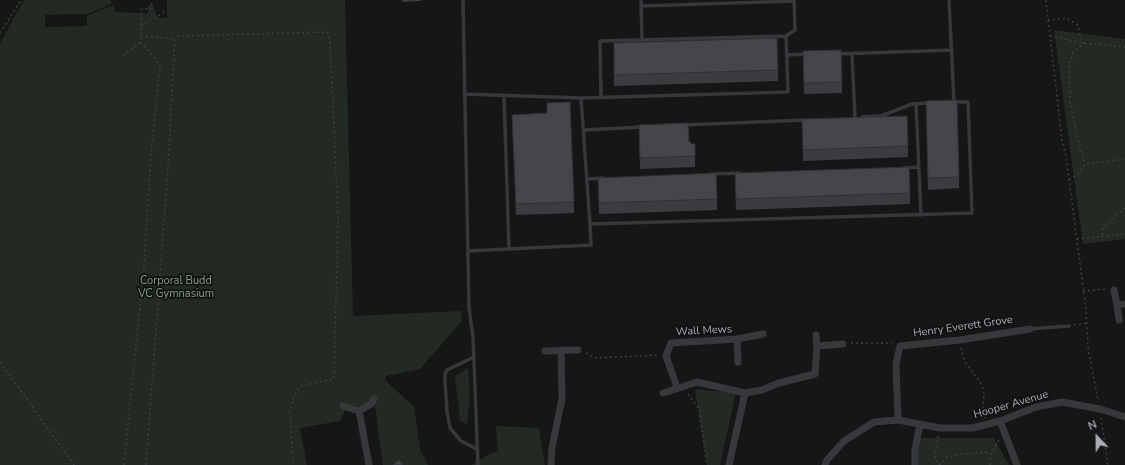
<!DOCTYPE html>
<style>
body{margin:0}
#map{position:relative;width:1125px;height:465px;overflow:hidden;background:#161617;font-family:"Nunito Sans",sans-serif}
canvas{display:block}
.north{position:absolute;left:1077px;top:417px;width:40px;height:40px;-webkit-text-stroke:3px #111112;paint-order:stroke;rotate:338deg;font-size:11px;font-weight:700;line-height:16px;text-align:center;color:#a9adb6}
.north::after{content:'';display:block;margin:auto;width:14px;height:18px;background:#a9adb6;clip-path:polygon(50% 0,100% 100%,50% 72%,0 100%)}
</style>
<div id="map">
<canvas width="1125" height="465"></canvas>
<div class="north">N</div>
</div>
<script>
const g = document.querySelector('canvas').getContext('2d');
g.lineJoin = 'round';
function fill(path, color) { g.fillStyle = color; g.fill(path, 'evenodd'); }
const poly = rows => new Path2D(rows.map(r => 'M' + r).join(''));
function stroke(path, color, width, dash) { g.strokeStyle = color; g.lineWidth = width; g.lineCap = dash ? 'butt' : 'round'; g.setLineDash(dash || []); g.stroke(path); }
function label(font, color, halo, rows, align = 'center') {
  g.font = font + ' "Nunito Sans",sans-serif'; g.lineWidth = 3.5; g.setLineDash([]); g.textBaseline = 'middle'; g.strokeStyle = halo; g.fillStyle = color; for (const [text, x, y, turn = 0] of rows) {
    g.save(); g.translate(x, y); g.rotate((+turn || 0) * Math.PI / 180); g.textAlign = isNaN(turn) ? turn : align; if (halo) g.strokeText(text, 0, 0); g.fillText(text, 0, 0); g.restore();
  }
}
const green = poly([
 [24,0,111,0,111,4,87,14,45,15,45,27,87,26,87,16,113,5,116,12,139,13,148,13,148,5,153,5,158,18,167,18,167,0,345,0,353,316,461,311,462,321,420,369,386,376,385,380,414,407,420,449,428,465,383,465,374,399,366,407,347,406,340,421,300,428,307,465,0,465,0,44],
 [1054,30,1125,39,1125,239,1083,244],
 [468,368,470,394,467,425,460,420,455,376],
 [695,389,736,393,720,465,707,465],
 [496,426,539,428,545,465,471,465,491,453,498,452],
 [921,438,994,438,1009,465,916,465]
]);
const path = poly([
 [1046,0,1062,140,1066,156,1086,309,1088,348,1098,400],
 [1048,20,1066,18,1078,25,1080,37,1084,43,1073,53,1069,65,1070,101,1077,136,1085,164],
 [141,26,165,12,163,10],
 [0,33,21,0],
 [141,36,175,39],
 [1050,36,1083,43,1125,47],
 [123,56,141,42,141,9,151,9,152,0],
 [1069,180,1080,172,1085,164,1125,159],
 [1102,235,1103,228,1125,208],
 [1077,239,1125,234],
 [1083,291,1107,289],
 [1074,325,1087,323],
 [851,343,892,343],
 [961,348,965,362,980,382,984,391,983,408,985,418],
 [586,353,596,358,659,355],
 [0,362,74,465],
 [688,394,699,409,707,465],
 [1101,418,1108,465],
 [938,436,935,457,938,465],
 [124,465,144,266,151,153,160,65,141,42],
 [146,465,168,166,175,39,179,36,327,32,330,40,338,216,334,379,300,386,294,396,290,411,293,465],
 [939,465,947,457,955,455,986,452,991,454],
 [990,465,991,454,999,440]
]);
const lane = poly([
 [463,0,469,308,473,337,478,465],
 [641,0,642,40],
 [949,0,954,102],
 [641,6,794,1],
 [786,36,795,30,794,0],
 [837,54,952,50],
 [852,54,855,118],
 [787,55,807,54],
 [464,94,581,98,788,92,786,36,600,41,601,97],
 [504,95,509,249],
 [581,98,590,224],
 [916,104,921,215],
 [862,117,881,116,912,104,929,103],
 [684,125,806,120],
 [584,130,642,127],
 [904,168,919,167],
 [712,174,740,173],
 [587,179,604,178],
 [468,251,591,245,590,224,972,213,968,102,954,102],
 [1030,329,1069,326],
 [474,357,447,370,445,374,445,382,447,411,450,428,461,441,477,449]
]);
const street = poly([
 [1114,290,1117,305],
 [1119,320,1117,305,1125,304],
 [816,335,817,346],
 [737,339,763,334],
 [545,351,578,350],
 [677,387,666,356,671,343,737,339,738,362],
 [663,393,697,382,745,393],
 [343,406,359,411],
 [898,420,896,364,900,346,960,340,1030,329],
 [1000,421,1017,465],
 [369,465,359,411,371,404,374,399],
 [551,465,552,447,562,399,561,350],
 [729,465,745,393,762,390,779,383,815,374,817,346,843,344],
 [825,465,827,460,844,441,874,422,898,420,940,428,972,428,1000,421,1036,407,1062,402,1100,409,1125,417],
 [915,465,915,450,920,424]
]);
const wall = poly([
 [402,0,421,0,421,1,402,2],
 [614,43,778,70,778,81,614,86],
 [803,51,842,82,842,93,804,94],
 [926,101,959,177,959,188,928,190],
 [547,103,574,202,574,213,516,215,512,115,547,113],
 [802,119,908,146,908,157,803,161],
 [639,125,689,142,695,156,695,167,640,169],
 [735,173,910,193,910,204,736,210],
 [598,178,717,199,717,210,599,214]
]);
const building = poly([
 [777,38,778,70,614,75,614,43,777,38],
 [841,50,842,82,804,83,803,51,841,50],
 [957,100,959,177,928,178,926,101,957,100],
 [570,102,574,202,516,204,512,115,547,113,547,103,570,102],
 [907,116,908,146,803,150,802,119,907,116],
 [688,123,689,142,691,142,691,144,695,144,695,156,640,158,639,125,688,123],
 [909,167,910,193,736,199,735,173,909,167],
 [716,173,717,199,599,203,598,178,716,173],
 [399,460,403,465,393,465,399,460]
]);
const parkNames = [
 ["Corporal Budd",176,281],
 ["VC Gymnasium",176,294]
];
const streetNames = [
 ["Henry Everett Grove",963,327,-8],
 ["Wall Mews",704,331,-3],
 ["Hooper Avenue",1011,405,-16]
];
fill(green, '#222a23');
stroke(path, '#3d3f43', 1.5, [2, 3]);
stroke(lane, '#37383c', 3.5);
stroke(street, '#37383c', 7);
fill(wall, '#3b3c40');
fill(building, '#45464a');
stroke(building, '#303134', 1);
label('11px', '#81a082', '#111112', parkNames);
label('11px', '#a9adb6', '#111112', streetNames);
</script>
